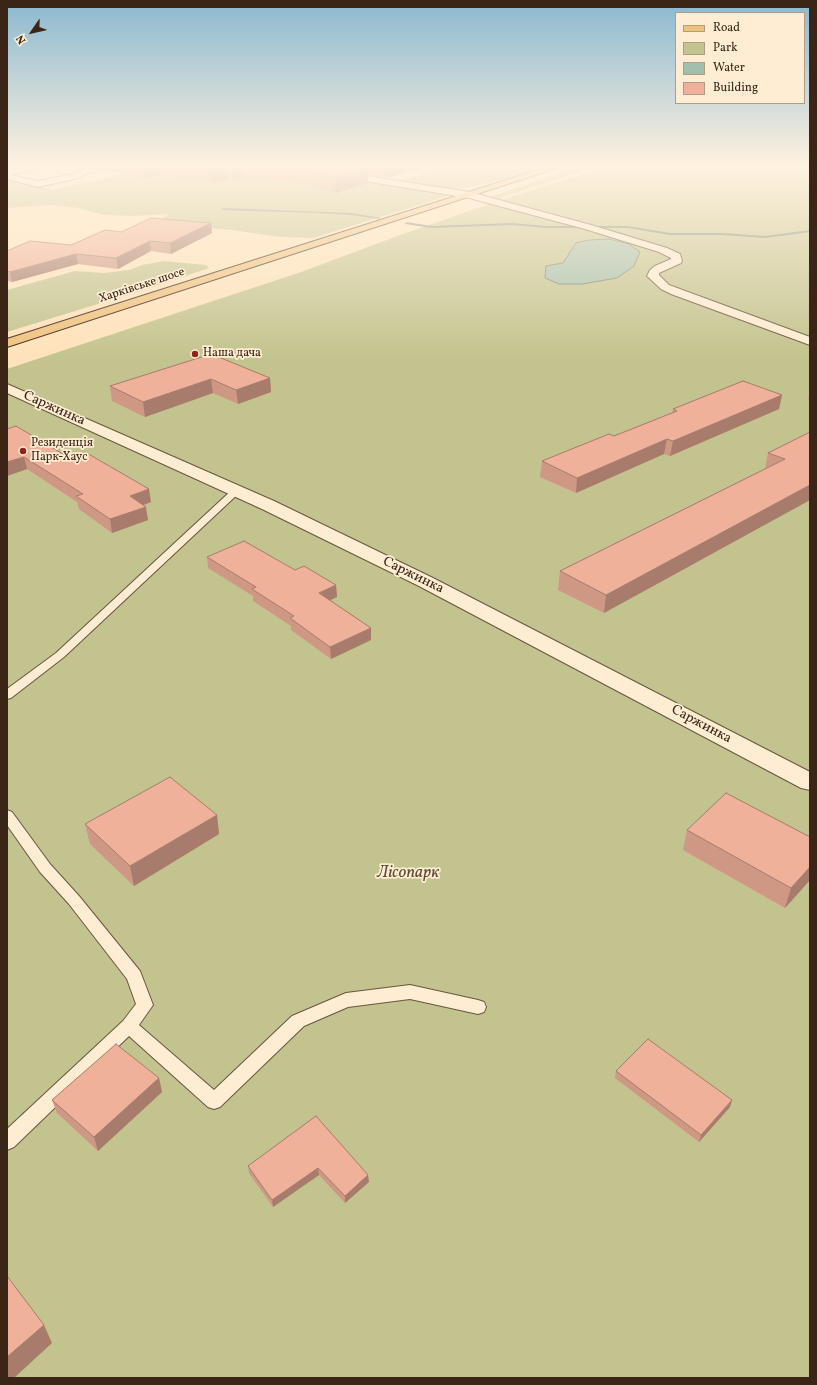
<!DOCTYPE html>
<meta charset="utf-8">
<style>
body{margin:0}
#map{position:relative;width:817px;height:1385px;overflow:hidden;background:#fee2bb;font-family:Vollkorn,serif}
canvas{display:block}
.frame{position:absolute;inset:0;border:8px solid #3a2516;pointer-events:none}
.legend{position:absolute;left:675px;top:12px;width:130px;height:92px;box-sizing:border-box;background:#feecd3;border:1px solid #b09c87;margin:0;padding:5px 7px;list-style:none;font-size:12px;color:#3a2516}
.legend li{display:flex;align-items:center;gap:8px;height:20px}
.legend b{width:20px;border:1px solid #b09c87}
.north{position:absolute;left:12px;top:12px;width:40px;height:40px;-webkit-text-stroke:3px #feecd3;paint-order:stroke;rotate:236deg;font-size:11px;font-weight:700;line-height:16px;text-align:center;color:#3a2516}
.north::after{content:'';display:block;margin:auto;width:14px;height:18px;background:#3a2516;clip-path:polygon(50% 0,100% 100%,50% 72%,0 100%)}
</style>
<div id="map">
<canvas width="817" height="1385"></canvas>
<div class="frame"></div>
<ul class="legend">
<li><b style="height:5px;background:#efc17e"></b>Road</li>
<li><b style="height:11px;background:#c2c38e"></b>Park</li>
<li><b style="height:11px;background:#a1bfaa"></b>Water</li>
<li><b style="height:11px;background:#f0b19a"></b>Building</li>
</ul>
<div class="north">N</div>
</div>
<script>
const g = document.querySelector('canvas').getContext('2d');
g.lineJoin = 'round';
function fill(path, color) { g.fillStyle = color; g.fill(path, 'evenodd'); }
const poly = rows => new Path2D(rows.map(r => 'M' + r).join(''));
function stroke(path, color, width, dash) { g.strokeStyle = color; g.lineWidth = width; g.lineCap = dash ? 'butt' : 'round'; g.setLineDash(dash || []); g.stroke(path); }
function label(font, color, halo, rows, align = 'center') {
  g.font = font + ' Vollkorn,serif'; g.lineWidth = 3.5; g.setLineDash([]); g.textBaseline = 'middle'; g.strokeStyle = halo; g.fillStyle = color; for (const [text, x, y, turn = 0] of rows) {
    g.save(); g.translate(x, y); g.rotate((+turn || 0) * Math.PI / 180); g.textAlign = isNaN(turn) ? turn : align; if (halo) g.strokeText(text, 0, 0); g.fillText(text, 0, 0); g.restore();
  }
}
const green = poly([
 [173,166,306,172,451,195,313,238,280,237,232,230,182,226,164,221,162,218,167,216,168,214,134,216,104,215,78,208,52,205,7,208,7,179,53,190,149,168],
 [445,166,510,166,535,169,529,172,502,180,459,189,447,189,394,181,427,174,433,172,431,170],
 [580,166,597,166,496,199,487,198],
 [610,166,810,166,810,1378,7,1378,7,369,301,272,400,235,504,199],
 [609,239,629,244,617,278,582,284,559,284,546,266,563,263,589,240],
 [164,261,206,265,209,268,153,287,7,332,7,290,75,271,104,273,129,270,142,265]
]);
const water = poly([
 [609,239,629,244,640,252,634,266,617,278,582,284,559,284,545,278,546,266,563,263,576,243,589,240,609,239]
]);
const stream = poly([
 [223,208,351,213,381,218,379,219,351,215,319,213,222,210,223,208],
 [406,222,432,226,512,223,546,226,628,226,670,233,722,233,765,236,810,230,810,232,765,238,722,235,670,235,628,228,546,228,512,225,432,228,405,224,406,222]
]);
const lane = poly([
 [236,488,241,491,239,493,64,657,11,698,7,699,7,689,56,653,233,489,236,488],
 [7,810,12,812,50,864,79,896,140,971,153,1005,139,1025,214,1090,292,1016,346,993,410,985,478,1000,484,1002,486,1007,484,1012,478,1014,410,999,348,1007,304,1026,220,1107,214,1109,208,1107,129,1036,14,1147,7,1150,7,1129,123,1021,136,1004,127,979,69,904,40,872,7,825,7,810]
]);
const street = poly([
 [28,166,45,166,44,168,11,175,38,181,73,174,79,170,96,166,111,166,85,174,79,178,38,187,7,179,7,171,28,166],
 [280,166,301,166,470,192,591,225,667,248,680,254,682,261,681,263,659,273,659,275,669,285,810,337,810,345,671,294,661,289,647,276,650,270,655,266,671,259,671,258,659,252,585,229,469,198,284,168,280,166],
 [7,384,274,501,433,578,810,772,810,790,801,788,419,586,262,509,7,393,7,384]
]);
const primary = poly([
 [550,166,563,166,7,347,7,339,550,166]
]);
const wall = poly([
 [102,166,430,166,387,178,368,175,368,183,336,193,311,184,244,178,234,180,228,179,212,183,161,174,147,178,103,170],
 [211,223,212,233,171,254,151,251,118,269,78,264,12,282,7,281,7,251,71,245,121,232],
 [211,354,270,378,271,392,238,404,213,393,145,417,112,401,110,386],
 [810,392,810,400,808,399],
 [782,395,779,409,670,456,664,454,576,493,540,477,542,461,614,436,672,413,673,409],
 [7,429,68,457,151,502,144,505,148,520,112,533,79,509,77,502,27,469,7,476],
 [810,432,810,500,604,613,558,590,560,571,765,469,768,453],
 [207,557,295,570,336,585,337,597,330,600,371,628,371,640,331,659,291,630,291,626,253,601,253,596,208,568],
 [217,815,219,834,134,886,90,844,85,824],
 [687,830,810,837,810,880,785,908,683,850],
 [616,1071,730,1107,699,1142,615,1078],
 [159,1078,162,1092,98,1151,57,1113,52,1100],
 [316,1116,369,1182,345,1203,319,1175,273,1207,249,1173,248,1166]
]);
const shadedWall = poly([
 [145,166,160,166,161,174,147,178],
 [215,166,226,166,228,179,212,183,211,167],
 [232,166,243,166,244,178,234,180],
 [387,166,430,166,387,178],
 [368,168,368,183,336,193,335,177],
 [211,223,212,233,171,254,170,243],
 [150,241,151,251,118,269,116,258],
 [76,254,78,264,12,282,10,272],
 [270,378,271,392,238,404,236,390],
 [211,379,213,393,145,417,143,402],
 [782,395,779,409,670,456,673,441],
 [667,439,664,454,576,493,577,478],
 [24,457,27,469,7,476,7,462],
 [810,485,810,500,604,613,606,595],
 [149,489,151,502,132,509,130,496],
 [146,507,148,520,112,533,110,519],
 [336,585,337,597,320,605,319,593],
 [371,628,371,640,331,659,330,647],
 [217,815,219,834,134,886,130,866],
 [810,867,810,880,785,908,791,888],
 [159,1078,162,1092,98,1151,94,1137],
 [732,1100,730,1107,699,1142,701,1135],
 [318,1168,319,1175,273,1207,272,1200],
 [368,1175,369,1182,345,1203,345,1196],
 [44,1325,52,1343,14,1378,7,1378,7,1357]
]);
const building = poly([
 [204,166,215,166,211,167,204,166],
 [287,166,359,166,368,168,335,177,310,168,287,166],
 [151,218,211,223,170,243,150,241,116,258,76,254,10,272,7,271,7,251,30,241,71,245,105,230,121,232,151,218],
 [211,354,270,378,236,390,211,379,143,402,110,386,211,354],
 [743,381,782,395,673,441,667,439,577,478,542,461,609,434,614,436,677,411,673,409,743,381],
 [16,426,68,457,85,452,149,489,130,496,146,507,110,519,76,496,83,494,24,457,7,462,7,429,16,426],
 [810,432,810,485,606,595,560,571,785,459,768,453,810,432],
 [244,541,295,570,304,566,336,585,319,593,371,628,330,647,290,618,294,616,252,589,256,587,207,557,244,541],
 [170,777,217,815,130,866,85,824,170,777],
 [726,793,810,837,810,867,791,888,687,830,726,793],
 [648,1039,732,1100,701,1135,616,1071,648,1039],
 [116,1044,159,1078,94,1137,52,1100,116,1044],
 [316,1116,368,1175,345,1196,318,1168,272,1200,248,1166,316,1116],
 [7,1276,44,1325,7,1357,7,1276]
]);
const markers = [
 [195,354,4,"#8f2418"],
 [23,451,4,"#8f2418"]
];
const farStreetnames = [
 ["Харківське шосе",142,286,-18]
];
const farPoinames = [
 ["Наша дача",203,354],
 ["Резиденція",31,444],
 ["Парк-Хаус",31,458]
];
const streetNames = [
 ["Саржинка",54,409,24],
 ["Саржинка",413,576,26],
 ["Саржинка",701,725,28]
];
const nearParknames = [
 ["Лісопарк",408,874]
];
fill(green, '#c2c38e');
fill(water, '#a1bfaa');
stroke(water, '#78816f', 1);
fill(stream, '#78816f');
stroke(lane, '#6b543f', 2);
stroke(street, '#6b543f', 2);
stroke(primary, '#3a2516', 2);
fill(lane, '#feecd3');
fill(street, '#feecd3');
fill(primary, '#efc17e');
fill(wall, '#ce9884');
fill(shadedWall, '#a87c6c');
fill(building, '#f0b19a');
stroke(building, '#a87c6c', 1);
const sky = g.createLinearGradient(0, 0, 0, 360);
sky.addColorStop(0, '#8bb8cf');
sky.addColorStop(0.46, '#fff2e0');
sky.addColorStop(1, '#fff2e000');
g.fillStyle = sky;
g.fillRect(0, 0, 817, 360);
for (const [x, y, r, color] of markers) { const dot = new Path2D(); dot.arc(x, y, r, 0, 2 * Math.PI); g.fillStyle = color; g.fill(dot); stroke(dot, '#feecd3', 1.5); }
label('12px', '#3a2516', '#feecd3', farStreetnames);
label('12px', '#3a2516', '#feecd3', farPoinames, 'left');
label('14px', '#3a2516', '#feecd3', streetNames);
label('italic 17px', '#5c4c34', '#feecd3', nearParknames);
</script>
